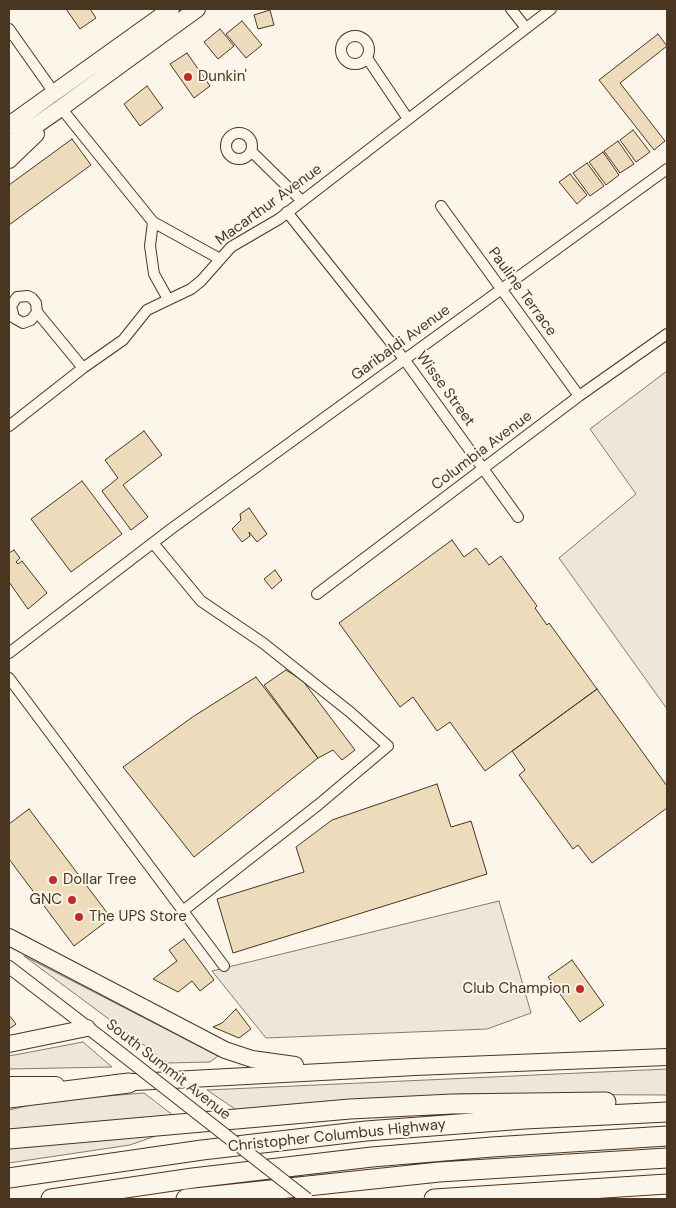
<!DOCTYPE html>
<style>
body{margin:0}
#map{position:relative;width:676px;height:1208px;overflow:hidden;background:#fbf6e9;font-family:"DM Sans",sans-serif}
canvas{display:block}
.frame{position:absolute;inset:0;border:10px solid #4a3520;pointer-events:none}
</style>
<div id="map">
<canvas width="676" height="1208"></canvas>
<div class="frame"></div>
</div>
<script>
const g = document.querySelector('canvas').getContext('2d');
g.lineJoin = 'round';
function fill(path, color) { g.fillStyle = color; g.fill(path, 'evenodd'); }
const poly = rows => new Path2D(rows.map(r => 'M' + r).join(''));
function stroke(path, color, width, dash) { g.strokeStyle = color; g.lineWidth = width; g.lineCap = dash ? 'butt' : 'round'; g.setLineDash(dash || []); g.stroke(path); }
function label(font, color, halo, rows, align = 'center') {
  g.font = font + ' "DM Sans",sans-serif'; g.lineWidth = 4; g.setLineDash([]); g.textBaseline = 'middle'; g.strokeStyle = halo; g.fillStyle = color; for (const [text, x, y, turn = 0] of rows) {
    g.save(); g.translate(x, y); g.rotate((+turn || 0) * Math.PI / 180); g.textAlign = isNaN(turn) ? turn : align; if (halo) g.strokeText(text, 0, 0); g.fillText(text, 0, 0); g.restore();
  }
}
const green = poly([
 [667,371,667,709,559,558,636,494,590,429,667,371],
 [24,956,218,1056,210,1062,168,1063,24,956],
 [83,1042,112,1067,9,1069,9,1056,83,1042],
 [667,1069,667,1095,462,1094,238,1111,207,1090,667,1069],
 [144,1093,174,1116,9,1131,9,1110,48,1101,144,1093],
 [164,1133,130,1145,9,1163,9,1147,164,1133]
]);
const parking = poly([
 [499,901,531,1013,487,1029,266,1038,212,971,499,901]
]);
const building = poly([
 [66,9,90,9,96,18,80,29,66,9],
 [270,10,274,25,258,29,254,15,270,10],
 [242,21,262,45,246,58,226,34,242,21],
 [220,29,234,46,218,59,204,42,220,29],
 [658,34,667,46,620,83,665,141,654,150,599,80,658,34],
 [187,53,210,86,194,98,170,64,187,53],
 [147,86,163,108,140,126,124,104,147,86],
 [633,130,650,152,636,162,620,140,633,130],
 [72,139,91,165,9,225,9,185,72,139],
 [618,141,634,164,620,173,604,151,618,141],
 [603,152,619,175,606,185,589,162,603,152],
 [587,163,604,186,590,196,573,173,587,163],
 [570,174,587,195,577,204,559,182,570,174],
 [144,431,162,455,123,485,148,517,131,530,102,491,118,478,105,460,144,431],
 [82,481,122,534,71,572,31,519,82,481],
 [249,508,267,534,257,542,249,532,250,536,242,542,232,529,241,520,240,514,249,508],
 [452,540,464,557,476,548,489,565,501,556,537,606,535,608,547,625,549,623,597,689,485,771,450,722,437,731,413,697,400,707,339,623,452,540],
 [14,550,20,558,16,562,18,564,22,561,47,593,28,609,9,582,9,553,14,550],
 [275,570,282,580,272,589,264,579,275,570],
 [286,670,303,681,355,750,342,760,333,750,318,758,264,685,286,670],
 [256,677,318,758,194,857,123,767,194,716,256,677],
 [597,689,667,786,667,808,592,863,578,845,573,849,519,775,525,770,512,751,597,689],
 [437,784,451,827,471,821,487,874,233,953,217,899,304,872,296,847,332,820,437,784],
 [29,809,111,918,74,946,9,859,9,824,29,809],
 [184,939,214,980,200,991,192,981,178,992,153,979,177,961,169,950,184,939],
 [572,960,604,1005,580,1022,548,977,572,960],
 [236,1009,251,1029,239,1038,213,1027,222,1023,236,1009],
 [9,1015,16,1024,9,1029,9,1015]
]);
const minor = poly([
 [511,9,526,28],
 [9,29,55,94],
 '341 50a14 14 0 1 1 28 0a14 14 0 1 1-28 0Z',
 [367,58,408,119],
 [61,108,153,222,220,259],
 '226 146a13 13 0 1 1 26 0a13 13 0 1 1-26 0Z',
 [251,151,302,201],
 [441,206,579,396],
 [287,212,404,359,518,517],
 [153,222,150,246,154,274,168,299],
 [37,312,31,320,23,323,14,318,11,306,17,297,28,296,32,298,36,303,37,312,83,368],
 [9,426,83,368,123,340,147,310,191,289,201,281,231,247,279,219,551,9],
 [153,543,201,601,263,643,350,712,388,746,318,805,184,910],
 [317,594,579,396,667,334],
 [9,653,171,529,667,169],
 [9,678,224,966]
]);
const tertiary = poly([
 [9,967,100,1037]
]);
const trunk = poly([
 [9,125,171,9],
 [9,144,61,108,197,9],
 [9,160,36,134],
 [9,937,225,1050,252,1059,295,1065],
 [9,1044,87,1028],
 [116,1083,415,1067,667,1057],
 [9,1085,56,1085]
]);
const motorway = poly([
 [9,1098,129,1083],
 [9,1139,350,1109,452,1104,606,1102],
 [9,1178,202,1150,366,1131,525,1119,667,1112],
 [51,1199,193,1178,372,1157,492,1147,667,1136],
 [186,1199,439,1172,667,1158],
 [434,1199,667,1184]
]);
const tertiaryBridge = poly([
 [100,1037,307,1199]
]);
const markers = [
 [188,77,5,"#c62828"],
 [53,880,5,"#c62828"],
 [72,900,5,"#c62828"],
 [79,917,5,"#c62828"],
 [580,989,5,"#c62828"]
];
const poiNames = [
 ["Dunkin'",198,77],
 ["Dollar Tree",63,880],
 ["GNC",62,900,"right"],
 ["The UPS Store",89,917],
 ["Club Champion",570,989,"right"]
];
const streetNames = [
 ["Macarthur Avenue",269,205,-36],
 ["Pauline Terrace",522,292,54],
 ["Garibaldi Avenue",401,343,-36],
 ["Wisse Street",445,389,54],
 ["Columbia Avenue",482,451,-37],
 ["South Summit Avenue",168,1070,38],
 ["Christopher Columbus Highway",337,1136,-6]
];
fill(green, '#ede6d9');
stroke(green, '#887966', 1);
fill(parking, '#ede7d9');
stroke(parking, '#887966', 1);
fill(building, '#ecdcbc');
stroke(building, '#4a3520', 1);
stroke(minor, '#4a3520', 12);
stroke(tertiary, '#4a3520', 14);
stroke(trunk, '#4a3520', 18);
stroke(motorway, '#4a3520', 21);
stroke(minor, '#fbf6e9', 10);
stroke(tertiary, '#fbf6e9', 12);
stroke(trunk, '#fbf6e9', 16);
stroke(motorway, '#fbf6e9', 19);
stroke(tertiaryBridge, '#4a3520', 14, []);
stroke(tertiaryBridge, '#fbf6e9', 12);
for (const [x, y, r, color] of markers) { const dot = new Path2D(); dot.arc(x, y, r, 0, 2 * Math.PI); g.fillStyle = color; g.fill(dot); stroke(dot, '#fbf6e9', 2); }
label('15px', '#4a3520', '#fbf6e9', poiNames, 'left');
label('15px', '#4a3520', '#fbf6e9', streetNames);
</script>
